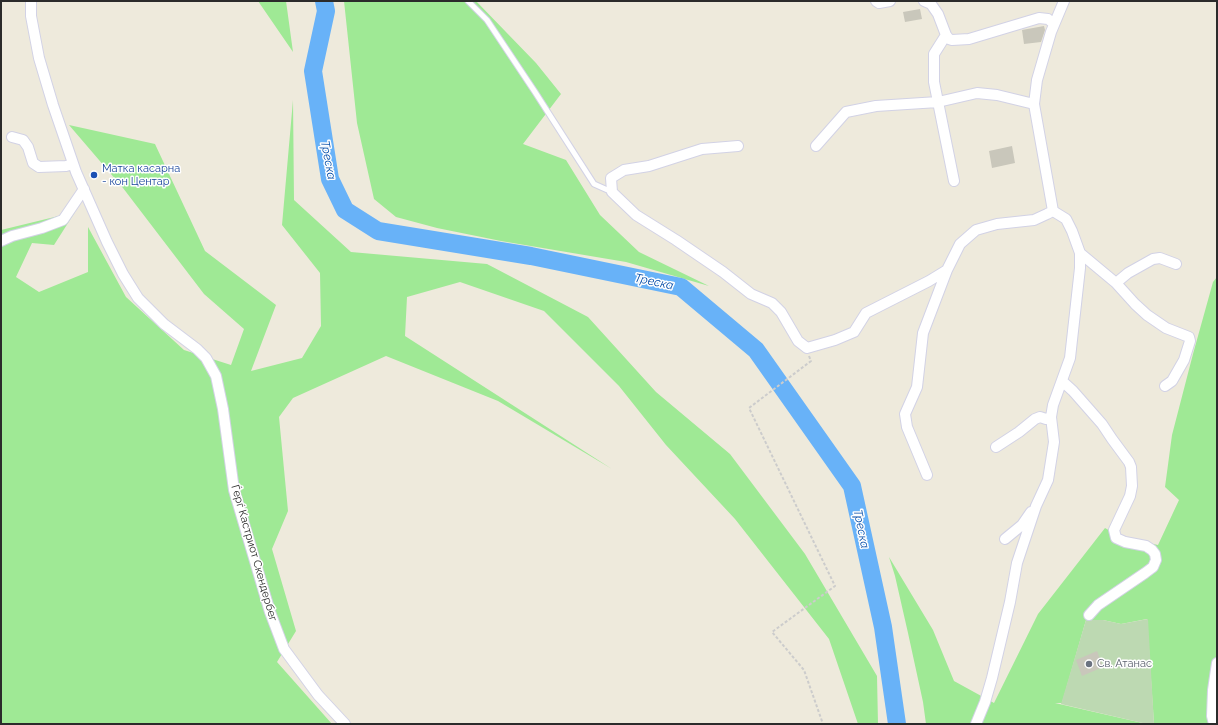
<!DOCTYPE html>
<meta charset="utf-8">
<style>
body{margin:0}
#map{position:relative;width:1218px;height:725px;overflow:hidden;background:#eeeadc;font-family:Raleway,sans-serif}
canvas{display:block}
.frame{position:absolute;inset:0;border:2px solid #2b2b2b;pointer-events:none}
</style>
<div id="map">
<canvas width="1218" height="725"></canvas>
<div class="frame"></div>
</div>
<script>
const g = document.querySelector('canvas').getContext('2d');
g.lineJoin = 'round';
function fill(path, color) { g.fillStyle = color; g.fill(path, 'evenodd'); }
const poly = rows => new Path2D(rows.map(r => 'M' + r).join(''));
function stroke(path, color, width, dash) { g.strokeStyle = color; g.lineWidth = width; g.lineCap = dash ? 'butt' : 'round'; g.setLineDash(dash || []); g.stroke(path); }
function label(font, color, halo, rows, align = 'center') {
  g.font = font + ' Raleway,sans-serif'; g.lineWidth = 3; g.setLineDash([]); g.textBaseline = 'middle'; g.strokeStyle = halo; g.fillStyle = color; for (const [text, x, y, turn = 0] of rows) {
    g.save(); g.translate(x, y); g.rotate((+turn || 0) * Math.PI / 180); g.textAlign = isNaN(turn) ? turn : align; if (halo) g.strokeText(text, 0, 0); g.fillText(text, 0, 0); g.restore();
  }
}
const green = poly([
 [258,1,286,1,293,52],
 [344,1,476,1,536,63,561,94,523,144,566,160,600,215,639,252,709,286,626,262,501,241,437,228,396,217,374,199,357,123],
 [293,100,294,200,351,252,487,264,588,317,656,392,730,454,805,554,877,676,878,724,858,724,829,639,735,519,666,445,619,386,544,311,460,282,407,297,405,336,612,469,498,401,386,356,293,398,279,417,288,511,272,549,296,631,277,662,332,724,1,724,1,230,75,212,54,245,32,243,16,277,39,292,88,272,88,227,126,297,184,350,231,365,244,329,204,294,123,188,69,125,155,144,205,251,276,305,251,371,302,358,321,326,320,273,282,225],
 [1217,277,1217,724,1154,724,1147,619,1121,624,1103,620,1086,620,1062,703,1055,703,1147,724,926,724,923,702,908,633,895,576,889,557,933,630,954,681,994,703,1038,614,1105,528,1121,537,1158,545,1179,500,1165,487,1172,435,1193,354,1213,282]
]);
const cemetery = poly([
 [1148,619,1154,724,1147,724,1061,704,1086,620,1103,620,1121,624]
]);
const river = poly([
 [324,1,326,11,313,71,330,179,345,210,378,231,531,256,681,287,756,350,852,486,883,627,897,724]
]);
const building = poly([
 [920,9,922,19,905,22,903,12],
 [1044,26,1045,30,1041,42,1024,44,1022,30],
 [1012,146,1015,163,992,168,989,151],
 [1097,651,1103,667,1082,676,1076,660]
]);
const path = poly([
 [809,356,811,361,749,408,835,586,772,632,804,670,823,724]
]);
const service = poly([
 [468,1,487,20,535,92,594,184,612,192]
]);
const minor = poly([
 [31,1,31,16,39,58,53,105,76,172,107,242,123,274,138,298,164,324,197,349,206,358,216,376,223,409,234,490,270,612,284,649,318,695,345,724],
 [876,1,879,3,890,1],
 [924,1,931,4,938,14,946,35,949,39,952,40,969,39,1039,18,1048,19,1054,24],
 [946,35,934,54,934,82,954,181],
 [12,137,23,140,28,147,33,163,39,167,66,166,73,164],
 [738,146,702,149,649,166,624,170,611,178,612,192,636,215,676,240,723,272,751,294,772,303,781,312,798,341,807,348,835,340,854,332,866,313,929,281,947,270,960,244,976,230,997,224,1034,220,1047,214,1053,211],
 [816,146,846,112,876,106,938,102,977,93,997,95,1034,104],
 [1,241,12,236,42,228,63,220,84,189],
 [1080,253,1116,283,1135,304,1147,315,1166,328,1189,337,1190,341,1184,360,1172,381,1165,386],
 [1116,283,1128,273,1153,259,1160,258,1176,264],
 [1062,381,1073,391,1102,424,1112,439,1129,462,1131,467,1132,486,1130,496,1114,530,1116,538,1125,542,1146,546,1152,550,1155,554,1156,560,1153,567,1145,573,1098,605,1089,615],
 [996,447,1019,432,1035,419,1040,417,1046,419,1051,417],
 [927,475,907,427,905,414,917,387,923,333,947,270],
 [1005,539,1022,525,1031,512],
 [976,724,985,702,992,678,1010,602,1017,563,1036,506,1048,480,1054,442,1051,417,1053,405,1070,358,1080,268,1080,253,1072,231,1066,219,1053,211,1034,104,1037,80,1051,32,1064,1],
 [1214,724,1212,716,1213,690,1217,663]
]);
const markers = [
 [94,175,4,"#1a4fb4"],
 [1089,664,4,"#6b7280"]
];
const transitNames = [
 ["Матка касарна",102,169],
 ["- кон Центар",102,182]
];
const streetNames = [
 ["Ѓерѓ Кастриот Скендербег",254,553,74]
];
const worshipNames = [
 ["Св. Атанас",1097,664]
];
const waterNames = [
 ["Треска",328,160,79],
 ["Треска",654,282,12],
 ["Треска",861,529,78]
];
fill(green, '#9fe995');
fill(cemetery, '#bdd9b2');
stroke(river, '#68b2f8', 18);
fill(building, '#c9c7bb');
stroke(service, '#d2d2e5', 7);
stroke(minor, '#d2d2e5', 12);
stroke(path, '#ccc', 2, [3, 2]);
stroke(service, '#fff', 5);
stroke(minor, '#fff', 10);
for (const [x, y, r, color] of markers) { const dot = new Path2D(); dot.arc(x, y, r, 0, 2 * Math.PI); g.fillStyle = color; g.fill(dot); stroke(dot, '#fff', 1.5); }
label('11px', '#164399', '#fff', transitNames, 'left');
label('11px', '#2b2b2b', '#fff', streetNames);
label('11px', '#5b616d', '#fff', worshipNames, 'left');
label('italic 12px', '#034ba7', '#fff', waterNames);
</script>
